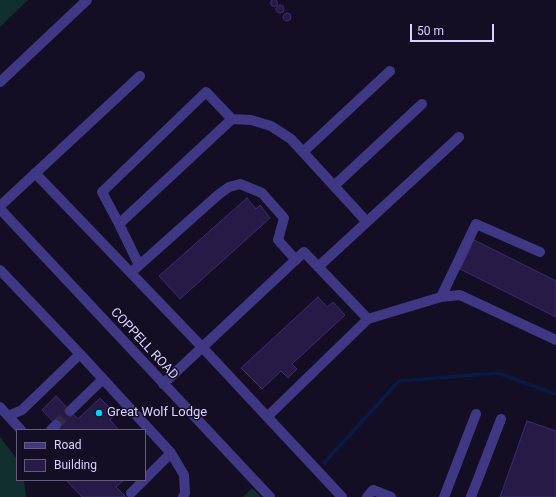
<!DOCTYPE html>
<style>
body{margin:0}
#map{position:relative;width:556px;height:497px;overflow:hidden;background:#140e25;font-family:Roboto,sans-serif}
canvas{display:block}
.legend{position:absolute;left:16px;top:429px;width:130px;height:52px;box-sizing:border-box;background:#140e25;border:1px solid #635c7c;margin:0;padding:5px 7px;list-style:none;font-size:12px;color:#dad2ff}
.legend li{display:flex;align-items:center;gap:8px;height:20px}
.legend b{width:20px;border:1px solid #635c7c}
.scale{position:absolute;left:410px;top:24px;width:84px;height:18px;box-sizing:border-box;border:2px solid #dad2ff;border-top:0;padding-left:5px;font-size:12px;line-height:14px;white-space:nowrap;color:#dad2ff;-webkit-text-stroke:3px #140e25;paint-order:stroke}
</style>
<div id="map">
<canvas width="556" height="497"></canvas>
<ul class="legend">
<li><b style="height:5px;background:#403885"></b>Road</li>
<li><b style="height:11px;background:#261a47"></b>Building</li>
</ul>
<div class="scale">50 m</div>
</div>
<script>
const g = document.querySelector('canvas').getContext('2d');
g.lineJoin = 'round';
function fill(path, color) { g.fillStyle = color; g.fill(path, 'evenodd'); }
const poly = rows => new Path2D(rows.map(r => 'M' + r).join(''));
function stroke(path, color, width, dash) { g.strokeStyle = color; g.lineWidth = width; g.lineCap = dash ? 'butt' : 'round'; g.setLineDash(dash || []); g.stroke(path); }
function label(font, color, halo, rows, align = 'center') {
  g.font = font + ' Roboto,sans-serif'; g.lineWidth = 3; g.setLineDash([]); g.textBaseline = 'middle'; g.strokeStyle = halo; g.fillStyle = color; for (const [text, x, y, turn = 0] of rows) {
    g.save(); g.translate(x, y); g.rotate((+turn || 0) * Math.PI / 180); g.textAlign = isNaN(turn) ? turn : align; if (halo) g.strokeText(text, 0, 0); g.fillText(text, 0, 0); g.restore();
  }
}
const green = poly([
 [0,0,28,0,0,27],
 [0,437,17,459,17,480,24,480,26,497,0,497],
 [252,488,261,497,243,497]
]);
const stream = poly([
 [324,463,399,381,498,373,556,394]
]);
const building = poly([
 '270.5 3a3.5 3.5 0 1 1 7 0a3.5 3.5 0 1 1-7 0Z',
 '276 9a4 4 0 1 1 8 0a4 4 0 1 1-8 0Z',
 '283 17a4 4 0 1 1 8 0a4 4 0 1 1-8 0Z',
 [247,198,256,209,260,205,270,218,180,299,159,276,247,198],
 [474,240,556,281,556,317,460,269,474,240],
 [318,297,327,307,333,302,345,315,292,364,297,369,288,378,281,371,262,389,241,368,318,297],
 [56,396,78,419,100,398,116,414,110,420,119,430,61,430,42,410,56,396],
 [527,421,556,431,556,497,500,497,527,421],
 [66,480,124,480,116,487,126,497,82,497,66,480]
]);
const minorTunnel = poly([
 [56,425,70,411]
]);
const minor = poly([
 [0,82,87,0],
 [303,152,390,71],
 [35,173,202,347,342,497],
 [335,185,422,104],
 [0,206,140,76],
 [0,209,270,497],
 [119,224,102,192,206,92,232,119],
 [139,265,119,224,232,119,251,120,271,126,291,139,367,222],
 [318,267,459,137],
 [135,269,218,195,229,187,240,184,262,193,284,218,278,240,296,260],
 [0,270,80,354,22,410,8,416],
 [441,297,476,224,540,252],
 [80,354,171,453,184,475,185,493,183,497],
 [163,384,304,252,368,319],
 [0,407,21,430],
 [70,411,103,379],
 [267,417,368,319,441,297,460,295,556,340],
 [51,430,56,425],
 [145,479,171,453],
 [131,493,144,480],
 [367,497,373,490,391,497],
 [444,497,476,414],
 [471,497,501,419]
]);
const markers = [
 [99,413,4,"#00d5fd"]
];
const streetNames = [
 ["COPPELL ROAD",144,344,47]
];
const poiNames = [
 ["Great Wolf Lodge",107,413]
];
fill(green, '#112f2f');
stroke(stream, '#091b44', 3.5);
fill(building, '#261a47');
stroke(building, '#3e2b73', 1);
stroke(minorTunnel, '#322b46', 10, [10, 5]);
stroke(minor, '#403885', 10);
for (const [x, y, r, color] of markers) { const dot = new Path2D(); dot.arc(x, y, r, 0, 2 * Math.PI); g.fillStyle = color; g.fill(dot); stroke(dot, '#140e25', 1.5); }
label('13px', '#dad2ff', '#140e25', streetNames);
label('13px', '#dad2ff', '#140e25', poiNames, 'left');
</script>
